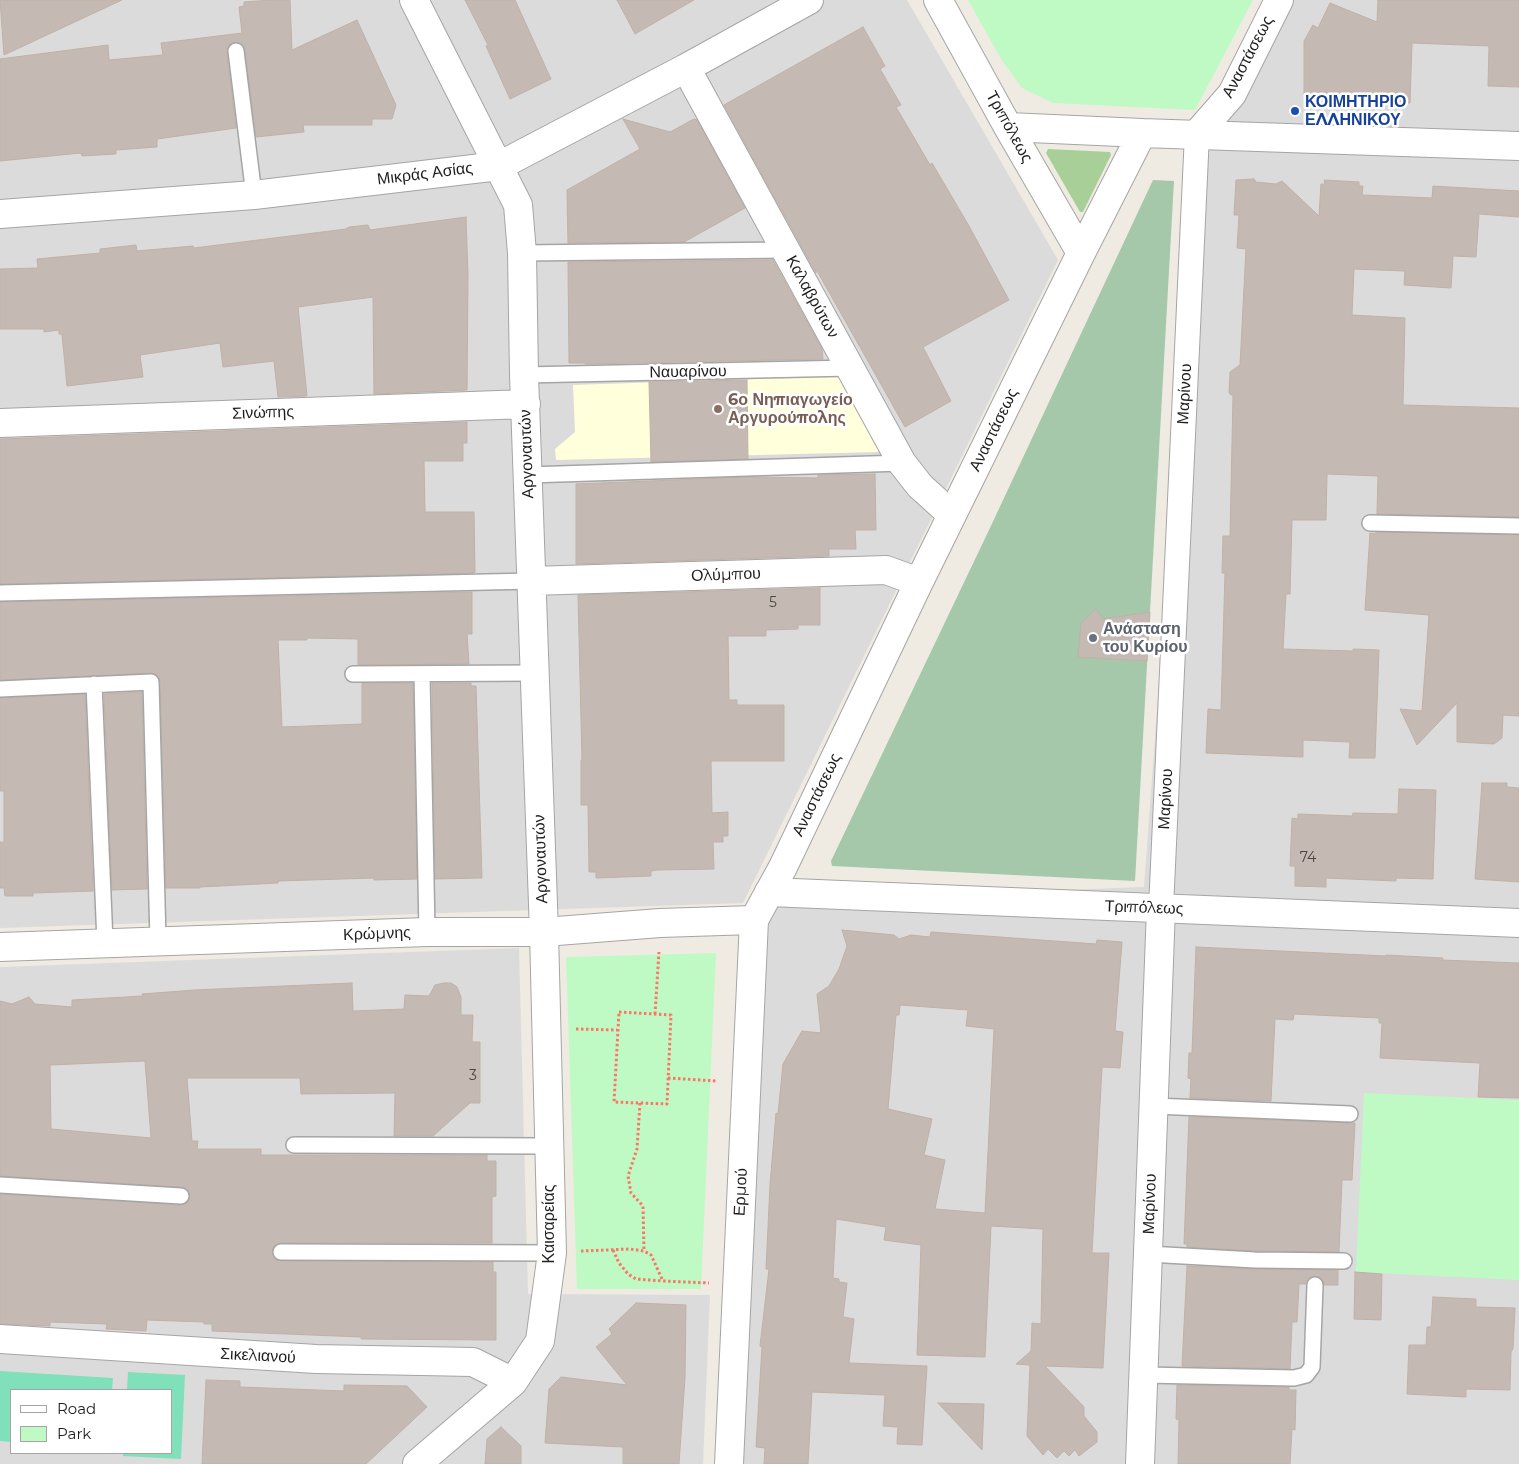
<!DOCTYPE html>
<meta charset="utf-8">
<style>
body{margin:0}
#map{position:relative;width:1519px;height:1464px;overflow:hidden;background:#efebe3;font-family:Montserrat,sans-serif}
canvas{display:block}
.legend{position:absolute;left:10px;top:1389px;width:162px;height:65px;box-sizing:border-box;background:#fff;border:1px solid #a5a5a5;margin:0;padding:6px 9px;list-style:none;font-size:15px;color:#1e1e1e}
.legend li{display:flex;align-items:center;gap:10px;height:25px}
.legend b{width:25px;border:1px solid #a5a5a5}
</style>
<div id="map">
<canvas width="1519" height="1464"></canvas>
<ul class="legend">
<li><b style="height:6px;background:#fff"></b>Road</li>
<li><b style="height:14px;background:#bffac4"></b>Park</li>
</ul>
</div>
<script>
const g = document.querySelector('canvas').getContext('2d');
g.lineJoin = 'round';
function fill(path, color) { g.fillStyle = color; g.fill(path, 'evenodd'); }
const poly = rows => new Path2D(rows.map(r => 'M' + r).join(''));
function stroke(path, color, width, dash) { g.strokeStyle = color; g.lineWidth = width; g.lineCap = dash ? 'butt' : 'round'; g.setLineDash(dash || []); g.stroke(path); }
function label(font, color, halo, rows, align = 'center') {
  g.font = font + ' Montserrat,sans-serif'; g.lineWidth = 5; g.setLineDash([]); g.textBaseline = 'middle'; g.strokeStyle = halo; g.fillStyle = color; for (const [text, x, y, turn = 0] of rows) {
    g.save(); g.translate(x, y); g.rotate((+turn || 0) * Math.PI / 180); g.textAlign = isNaN(turn) ? turn : align; if (halo) g.strokeText(text, 0, 0); g.fillText(text, 0, 0); g.restore();
  }
}
const residential = poly([
 [0,0,907,0,1058,260,743,903,0,928],
 [1279,0,1519,0,1519,1464,733,1464,761,1010,771,901,1144,887,1199,136],
 [519,948,528,1294,710,1295,703,1464,0,1464,0,967],
 [11,1390,171,1390,171,1453,11,1453]
]);
const education = poly([
 [846,376,878,438,878,452,556,460,555,449,575,432,573,385]
]);
const forest = poly([
 [1048,149,1110,152,1111,155,1083,212,1080,212,1046,153]
]);
const cemetery = poly([
 [1153,180,1174,181,1135,881,832,866,831,861,989,530]
]);
const park = poly([
 [968,0,1253,0,1195,110,1053,103,1022,88,1001,59],
 [716,953,701,1289,577,1289,566,957],
 [1364,1093,1519,1100,1519,1280,1356,1272]
]);
const pitch = poly([
 [0,1371,113,1378,112,1390,11,1390,11,1442,0,1441],
 [128,1372,185,1375,181,1459,123,1456,123,1453,171,1453,171,1390,127,1390]
]);
const building = poly([
 [0,0,122,0,4,55,0,0],
 [271,0,290,0,292,50,357,20,396,105,392,119,372,119,372,125,303,125,304,132,256,137,245,50,243,45,235,42,230,44,227,52,236,128,157,139,157,147,116,150,116,154,82,156,81,153,0,161,0,59,108,45,109,60,163,55,161,43,242,33,239,7,244,6,244,2,271,0],
 [465,0,515,0,551,79,510,99,486,46,488,45,465,0],
 [617,0,694,0,635,34,617,0],
 [1378,0,1519,0,1519,87,1488,86,1489,46,1412,43,1410,103,1373,101,1374,96,1304,94,1304,41,1313,25,1318,28,1330,3,1377,22,1378,0],
 [863,27,885,66,880,69,901,105,896,107,930,165,932,163,969,226,1009,300,923,347,951,401,905,427,816,269,816,273,724,105,863,27],
 [623,119,670,132,694,119,697,120,745,208,684,242,568,243,567,190,640,149,623,119],
 [1254,179,1256,182,1276,184,1282,181,1319,216,1321,184,1325,184,1324,180,1359,182,1359,186,1363,186,1362,195,1432,198,1433,186,1519,191,1519,217,1479,214,1476,257,1453,256,1451,288,1404,285,1405,271,1354,269,1352,315,1405,318,1403,405,1519,408,1519,517,1377,514,1378,476,1327,474,1326,520,1292,520,1290,594,1286,594,1283,649,1353,651,1353,649,1379,650,1375,758,1349,758,1350,742,1303,740,1303,757,1206,753,1208,709,1221,710,1225,573,1222,573,1223,536,1230,536,1233,396,1229,393,1230,372,1240,365,1246,249,1237,248,1239,215,1234,215,1236,180,1254,179],
 [466,217,468,276,467,390,374,394,373,297,298,307,307,396,278,397,274,361,223,367,220,343,140,355,143,377,67,386,62,334,59,334,59,330,44,332,44,329,0,329,0,269,38,268,37,259,100,253,100,249,136,245,137,251,193,246,194,248,346,229,349,227,368,225,370,230,466,217],
 [773,260,822,349,823,359,585,364,585,363,569,363,568,262,773,260],
 [747,380,748,459,651,462,649,382,747,380],
 [467,422,467,443,463,443,463,461,424,461,425,512,474,512,475,572,473,573,0,584,0,439,467,422],
 [875,474,876,530,855,530,856,549,829,549,829,556,576,564,576,484,749,477,818,478,818,475,875,474],
 [1376,532,1519,535,1519,716,1503,715,1502,738,1494,744,1457,742,1457,703,1417,745,1400,709,1422,711,1429,615,1365,610,1370,533,1376,534,1376,532],
 [820,588,820,625,798,625,798,629,766,630,766,636,728,636,729,700,737,700,737,705,784,705,784,761,711,761,712,813,728,812,728,836,723,836,723,842,713,842,714,869,657,870,651,871,651,876,596,878,596,872,589,872,588,805,581,805,581,760,582,760,578,595,820,588],
 [472,592,472,634,467,634,469,664,358,665,358,639,307,638,307,640,278,640,282,727,362,724,362,683,413,683,417,879,374,880,374,878,278,881,278,883,200,887,200,888,166,888,160,682,159,677,151,673,0,680,0,602,472,592],
 [1096,609,1103,619,1150,612,1147,661,1078,657,1081,623,1096,609],
 [432,683,471,683,471,686,476,686,482,878,435,879,432,683],
 [142,692,147,889,112,890,104,694,142,692],
 [85,694,93,891,33,893,33,896,5,896,4,888,0,888,0,842,4,842,4,791,0,791,0,698,85,694],
 [1482,783,1507,783,1507,787,1519,788,1519,882,1475,879,1482,783],
 [1399,789,1436,790,1433,879,1396,878,1396,881,1326,878,1326,887,1295,886,1295,866,1290,866,1292,818,1298,819,1298,814,1352,816,1353,813,1398,814,1399,789],
 [842,930,894,935,899,939,911,935,930,937,931,932,1096,944,1097,940,1122,942,1115,1031,1123,1032,1120,1068,1102,1067,1092,1253,1109,1253,1103,1368,1045,1366,1084,1407,1084,1416,1097,1432,1097,1442,1079,1456,1075,1450,1069,1456,1064,1451,1057,1458,1048,1449,1043,1455,1027,1436,1030,1365,1016,1364,1031,1351,1032,1323,1041,1324,1043,1229,991,1226,985,1357,917,1355,921,1245,884,1240,886,1227,836,1219,833,1278,839,1279,839,1282,847,1283,843,1317,854,1319,849,1363,927,1366,922,1445,897,1444,898,1427,883,1426,885,1395,812,1392,808,1464,764,1464,765,1448,756,1447,762,1347,760,1346,769,1269,766,1269,770,1185,776,1113,778,1114,783,1064,802,1031,821,1033,817,994,829,986,839,969,847,946,842,930],
 [900,1005,968,1010,966,1026,994,1029,985,1213,935,1209,945,1160,924,1155,932,1119,888,1109,896,1015,899,1015,900,1005],
 [1196,947,1386,956,1386,955,1443,958,1442,960,1519,963,1519,1098,1478,1097,1480,1063,1380,1058,1382,1023,1379,1023,1379,1018,1294,1014,1293,1020,1275,1019,1271,1101,1190,1098,1191,1079,1188,1078,1189,1053,1192,1053,1196,947],
 [352,983,353,1011,404,1009,405,995,429,996,435,985,444,983,451,983,457,987,461,997,461,1015,473,1015,472,1042,480,1042,480,1103,470,1103,433,1136,394,1136,395,1093,301,1094,300,1078,187,1078,192,1141,198,1141,197,1149,261,1149,261,1155,487,1155,487,1161,496,1161,496,1196,492,1197,492,1243,281,1243,273,1247,272,1252,276,1260,281,1261,493,1262,493,1272,496,1272,496,1340,361,1339,361,1337,212,1331,212,1324,204,1324,204,1322,147,1320,146,1331,106,1329,107,1324,50,1322,50,1326,0,1324,0,1194,180,1205,188,1202,190,1196,187,1188,182,1187,0,1176,0,1001,12,1004,29,997,35,1004,72,1007,72,1000,143,996,142,994,194,990,352,983],
 [145,1061,151,1138,51,1129,50,1065,145,1061],
 [1189,1117,1355,1123,1352,1180,1342,1180,1339,1252,1255,1251,1187,1247,1187,1244,1184,1244,1189,1117],
 [1187,1266,1255,1269,1338,1270,1338,1285,1324,1285,1320,1277,1315,1276,1310,1277,1306,1284,1299,1284,1297,1322,1292,1322,1290,1369,1182,1366,1187,1266],
 [1355,1272,1382,1274,1381,1320,1354,1319,1355,1272],
 [1433,1297,1476,1299,1476,1307,1515,1308,1513,1349,1511,1352,1510,1390,1466,1389,1466,1397,1407,1394,1409,1345,1426,1345,1427,1327,1431,1327,1433,1297],
 [636,1303,686,1305,685,1377,679,1464,623,1464,623,1447,545,1443,549,1389,561,1377,627,1385,596,1347,612,1334,609,1329,636,1303],
 [206,1380,240,1381,240,1387,344,1391,344,1385,407,1386,427,1407,366,1464,202,1464,206,1380],
 [1177,1385,1289,1387,1289,1390,1296,1390,1295,1430,1292,1429,1290,1464,1178,1464,1179,1420,1176,1419,1177,1385],
 [938,1403,984,1404,982,1450,938,1403],
 [501,1427,521,1446,521,1464,485,1464,487,1439,501,1427]
]);
const path = poly([
 [619,1012,671,1015,667,1104,614,1102,619,1012],
 [655,1014,659,952],
 [576,1029,617,1030],
 [668,1078,717,1081],
 [640,1103,637,1149,628,1176,631,1193,643,1206,644,1251],
 [613,1250,619,1263,628,1274,636,1279,663,1281],
 [581,1251,630,1249,644,1251,651,1255,663,1281,709,1283]
]);
const service = poly([
 [236,51,254,195],
 [522,253,787,250],
 [524,375,851,368],
 [528,475,902,463],
 [1370,523,1519,526],
 [0,593,531,581],
 [353,674,535,673],
 [422,674,427,932],
 [94,684,105,942],
 [0,689,151,682,158,940],
 [1154,1106,1350,1114],
 [294,1145,548,1146],
 [0,1185,181,1196],
 [281,1252,552,1253],
 [1148,1254,1255,1260,1344,1261],
 [1144,1375,1294,1378,1306,1375,1312,1367,1315,1285]
]);
const pedestrian = poly([
 [1161,908,1197,134]
]);
const minor = poly([
 [414,0,518,205,522,253,524,375,544,932,552,1253,540,1341,513,1382,417,1464],
 [938,0,1008,127,1081,253],
 [686,68,902,463,920,486,952,515],
 [1008,127,1142,133],
 [1197,134,1232,94,1279,0],
 [0,214,254,195,499,166,686,68,809,0],
 [0,423,526,404],
 [531,581,886,570,919,582],
 [0,1339,316,1359,473,1362,513,1382],
 [729,1464,754,920,783,867,919,582,1081,253,1142,133,1519,146],
 [1140,1464,1161,908]
]);
const tertiary = poly([
 [769,892,1519,923],
 [0,947,427,932,544,932,660,923,754,920]
]);
const markers = [
 [1295,111,5,"#1a4fb4"],
 [718,409,5,"#8d6e63"],
 [1093,638,5,"#6b7280"]
];
const numberNames = [
 ["5",773,603],
 ["74",1308,858],
 ["3",473,1076]
];
const streetNames = [
 ["Αναστάσεως",1248,57,-62],
 ["Τριπόλεως",1009,127,61],
 ["Μικράς Ασίας",425,174,-7],
 ["Καλαβρύτων",812,297,61],
 ["Ναυαρίνου",688,372,-1],
 ["Μαρίνου",1185,394,-87],
 ["Σινώπης",263,413,-2],
 ["Αναστάσεως",994,430,-64],
 ["Αργοναυτών",527,454,-92],
 ["Ολύμπου",726,575,-2],
 ["Αναστάσεως",817,795,-64],
 ["Μαρίνου",1166,799,-87],
 ["Αργοναυτών",541,859,-92],
 ["Τριπόλεως",1144,908,2],
 ["Κρώμνης",377,934,-2],
 ["Ερμού",741,1192,-87],
 ["Μαρίνου",1150,1204,-88],
 ["Καισαρείας",549,1224,-90],
 ["Σικελιανού",258,1356,3]
];
const transitNames = [
 ["ΚΟΙΜΗΤΗΡΙΟ",1305,102],
 ["ΕΛΛΗΝΙΚΟΥ",1305,120]
];
const educationNames = [
 ["6ο Νηπιαγωγείο",728,400],
 ["Αργυρούπολης",728,418]
];
const worshipNames = [
 ["Ανάσταση",1103,629],
 ["του Κυρίου",1103,647]
];
fill(residential, '#dcdbdb');
fill(education, '#ffffdc');
fill(forest, '#a8cf97');
fill(cemetery, '#a4c8a9');
fill(park, '#bffac4');
fill(pitch, '#80e0ba');
fill(building, '#c4bab3');
stroke(building, '#c1b1a6', 1);
stroke(service, '#a5a5a5', 18);
stroke(pedestrian, '#a5a5a5', 26);
stroke(minor, '#a5a5a5', 30);
stroke(tertiary, '#a5a5a5', 30);
stroke(path, '#fc7667', 3, [2.5, 2.5]);
stroke(service, '#fff', 15);
stroke(pedestrian, '#fff', 24);
stroke(minor, '#fff', 28);
stroke(tertiary, '#fff', 28);
for (const [x, y, r, color] of markers) { const dot = new Path2D(); dot.arc(x, y, r, 0, 2 * Math.PI); g.fillStyle = color; g.fill(dot); stroke(dot, '#fff', 2); }
label('14px', '#484543', null, numberNames);
label('16px', '#1e1e1e', '#fff', streetNames);
label('bold 16px', '#164399', '#fff', transitNames, 'left');
label('bold 16px', '#785e54', '#fff', educationNames, 'left');
label('bold 16px', '#5b616d', '#fff', worshipNames, 'left');
</script>
